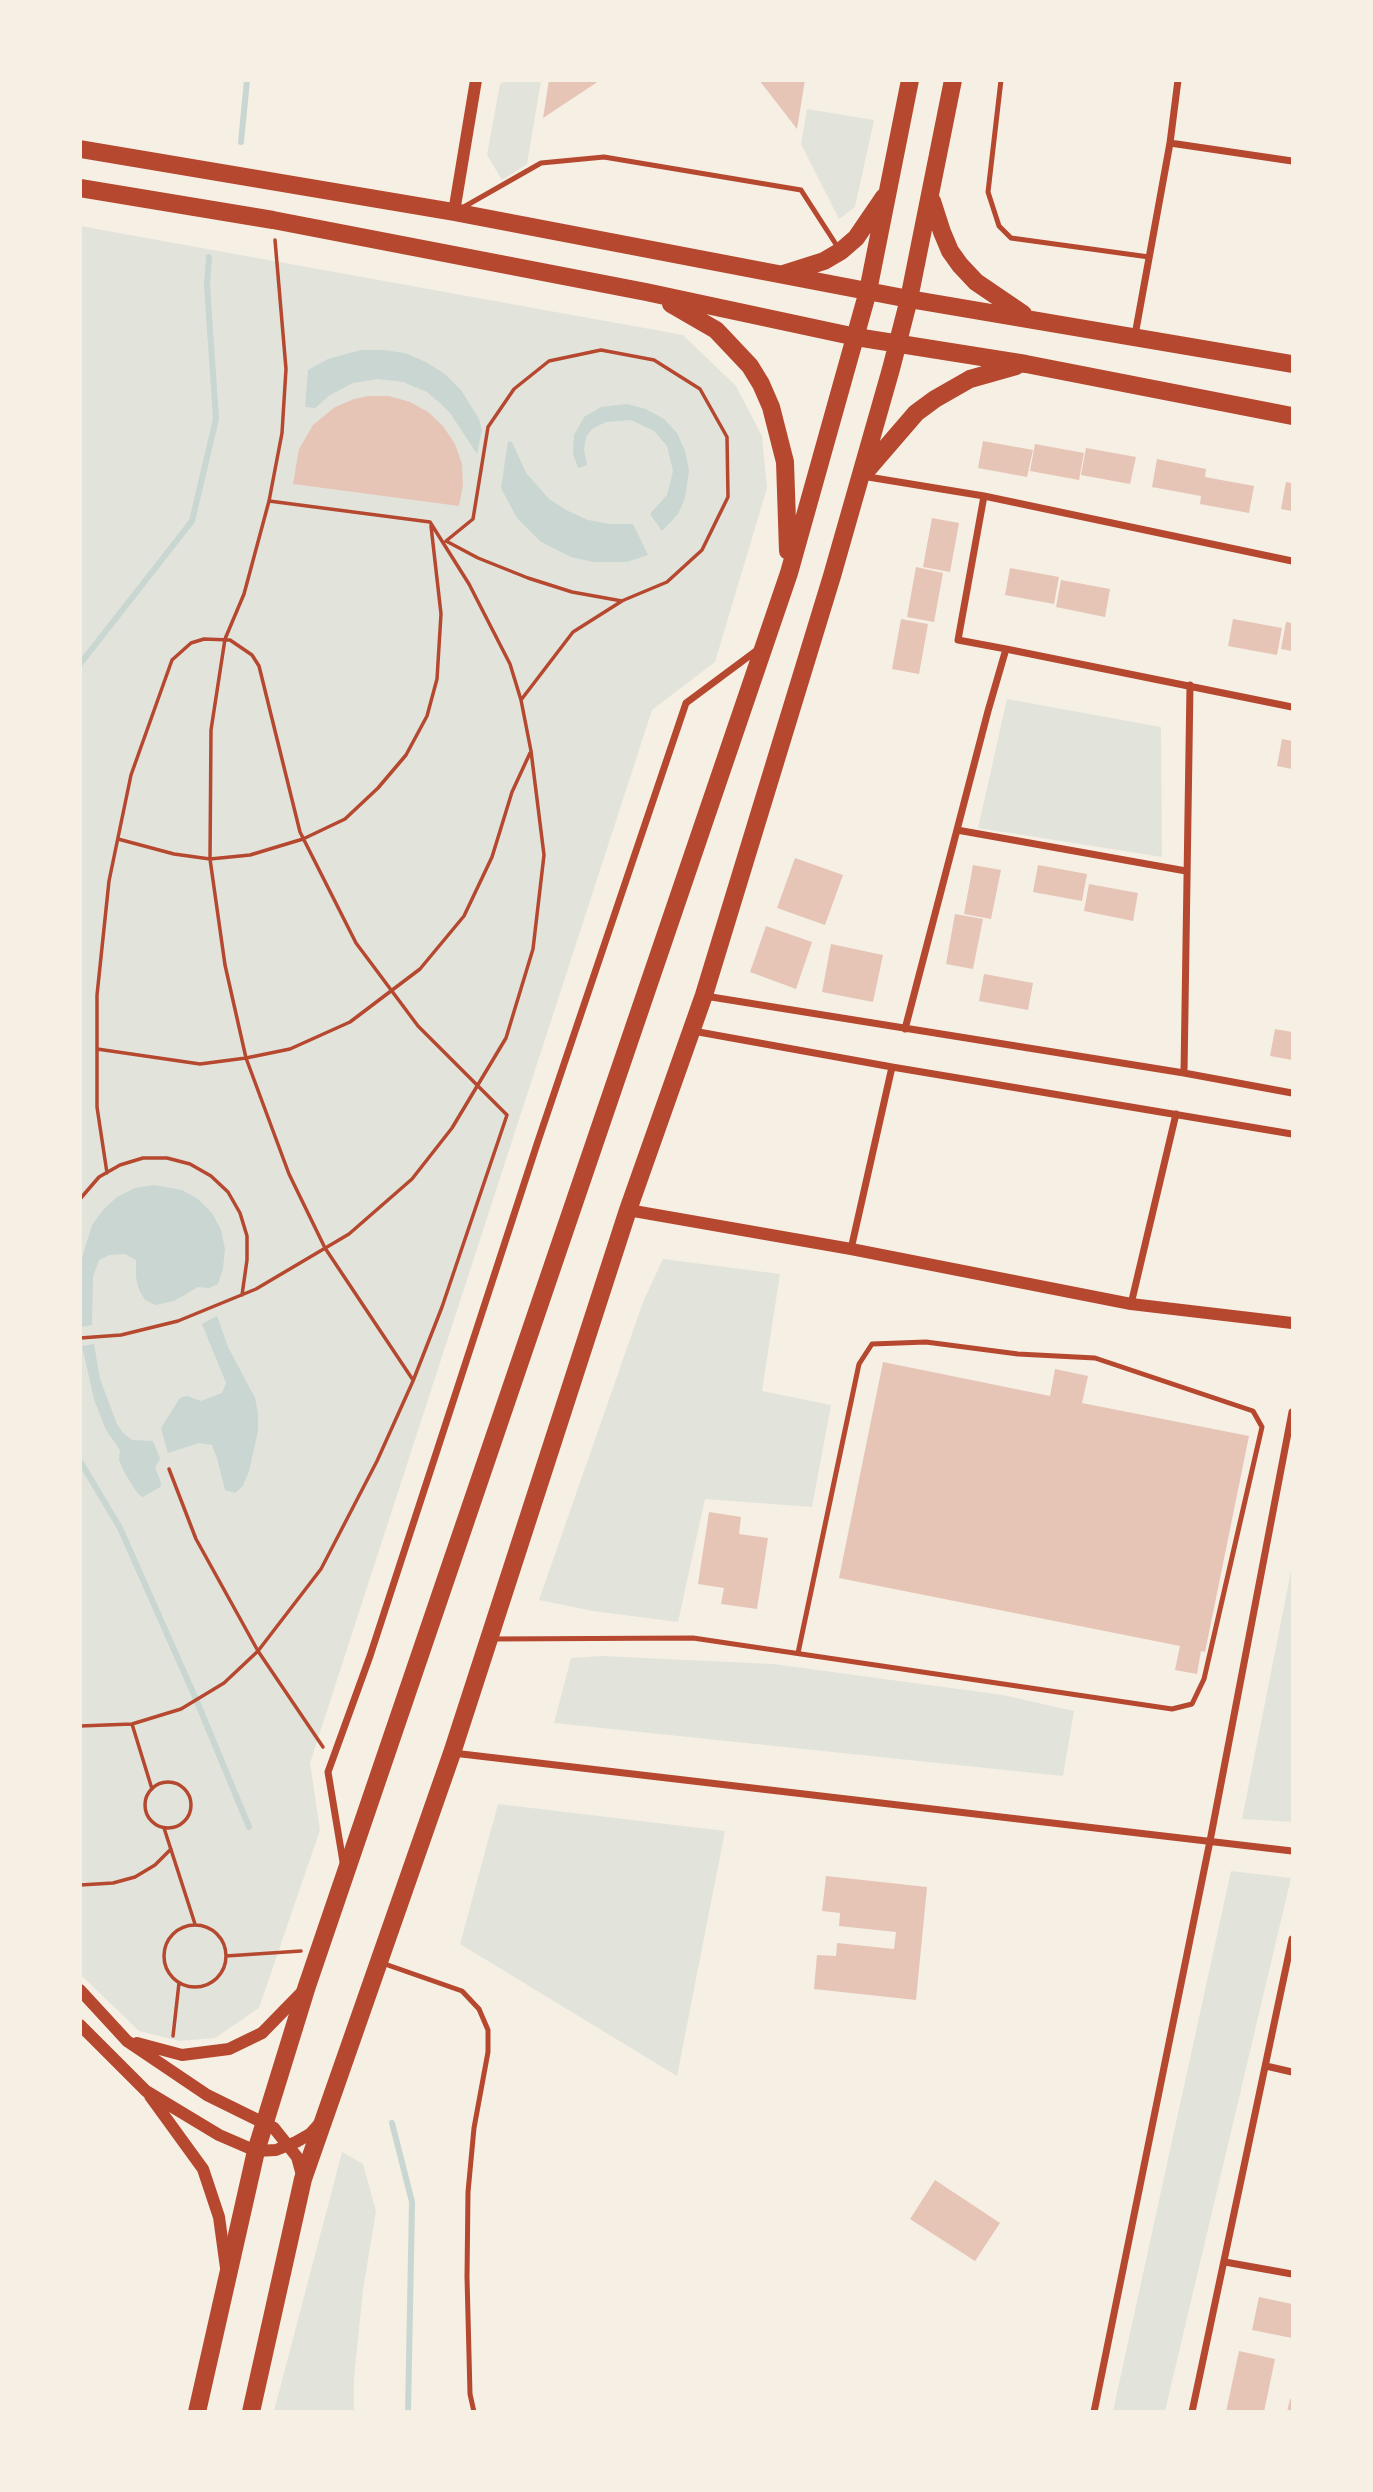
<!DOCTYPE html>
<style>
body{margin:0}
#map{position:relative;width:1373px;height:2492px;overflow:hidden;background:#f6efe4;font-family:Bitter,serif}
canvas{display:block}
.frame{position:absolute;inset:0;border:82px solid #f6efe4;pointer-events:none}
</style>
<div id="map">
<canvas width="1373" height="2492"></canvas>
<div class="frame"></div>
</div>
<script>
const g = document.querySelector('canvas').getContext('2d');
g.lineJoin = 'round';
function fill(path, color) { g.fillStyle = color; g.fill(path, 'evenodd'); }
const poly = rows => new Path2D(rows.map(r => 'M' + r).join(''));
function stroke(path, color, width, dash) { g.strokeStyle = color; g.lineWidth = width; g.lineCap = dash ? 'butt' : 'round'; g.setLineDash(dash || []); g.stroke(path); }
const green = poly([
 [507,81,541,81,527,164,502,180,487,155,500,84],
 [807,109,874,120,855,207,839,219,801,144],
 [80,226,683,335,736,386,762,436,767,488,715,662,652,710,310,1763,320,1830,259,2008,215,2038,179,2041,139,2031,81,1975],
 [1007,699,1161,727,1162,857,978,828],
 [663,1259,780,1274,762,1391,831,1405,812,1507,705,1499,678,1622,593,1611,539,1600,643,1302],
 [1292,1566,1292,1822,1242,1819],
 [602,1656,773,1664,1003,1695,1074,1711,1063,1776,554,1723,571,1658],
 [498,1804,725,1831,677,2076,460,1944],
 [1231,1871,1291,1878,1165,2411,1113,2411],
 [342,2152,363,2164,376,2211,363,2290,354,2378,354,2411,274,2411]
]);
const water = poly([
 [361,350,383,350,405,353,426,362,445,374,461,390,479,419,482,430,477,454,450,413,440,403,427,392,403,382,378,379,353,383,330,395,315,408,305,407,308,370,328,359],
 [627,404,646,409,664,419,677,433,685,451,689,471,685,498,678,514,662,531,650,514,667,495,673,471,667,446,654,431,631,420,606,422,592,429,586,437,584,449,587,465,578,468,573,454,574,435,584,417,601,407],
 [508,441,512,442,526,473,549,499,568,511,588,520,610,524,633,524,648,555,627,562,593,562,571,557,541,542,517,518,501,488],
 [154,1185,182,1190,198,1199,212,1213,221,1230,225,1249,223,1268,218,1284,209,1288,198,1287,174,1301,156,1305,145,1300,139,1290,136,1277,136,1260,125,1254,110,1255,99,1260,93,1277,92,1325,81,1327,81,1261,92,1225,103,1210,117,1197,135,1188],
 [217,1316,228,1347,255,1398,258,1413,258,1431,249,1471,243,1486,235,1493,225,1490,217,1458,212,1445,199,1443,168,1453,161,1428,180,1398,187,1396,201,1401,222,1393,226,1383,202,1324],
 [94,1344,100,1379,117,1424,123,1433,132,1440,153,1441,160,1459,155,1467,161,1483,160,1487,143,1497,138,1494,124,1472,119,1460,120,1450,106,1430,94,1399,82,1346]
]);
const stream = poly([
 [241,142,247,80],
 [80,664,192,521,216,419,207,285,209,257],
 [80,1461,120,1528,195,1697,249,1827],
 [392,2123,412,2202,408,2412]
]);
const building = poly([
 [549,80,597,80,596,83,543,118],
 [759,80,805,80,797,129],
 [368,396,389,396,410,402,428,412,443,426,455,444,462,464,463,485,459,506,293,484,299,449,313,425,335,407,354,399],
 [983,441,1033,450,1027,477,978,468],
 [1035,444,1084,453,1079,480,1030,471],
 [1086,448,1136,457,1130,484,1081,475],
 [1157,459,1206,469,1205,477,1254,486,1249,513,1200,504,1201,496,1152,487],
 [1286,482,1292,483,1292,511,1281,509],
 [932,518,959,523,950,572,923,567],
 [916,567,943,573,934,622,907,617],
 [1010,568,1059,577,1054,604,1005,595],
 [1061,580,1110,589,1105,617,1056,607],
 [901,619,928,624,919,674,892,669],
 [1233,619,1282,628,1277,655,1228,646],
 [1286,622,1292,623,1292,651,1281,649],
 [1282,739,1292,741,1292,769,1277,766],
 [795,858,843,875,825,925,777,908],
 [973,865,1001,870,991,919,964,914],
 [1038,865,1087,874,1082,901,1033,892],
 [1089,884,1138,893,1133,921,1084,911],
 [955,914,983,919,973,969,946,964],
 [766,926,812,942,796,989,750,972],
 [831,944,883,955,873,1002,822,992],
 [984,974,1033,983,1028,1010,979,1001],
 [1275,1029,1292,1032,1292,1060,1270,1056],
 [883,1362,1050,1396,1055,1369,1088,1376,1082,1403,1249,1436,1205,1652,1201,1651,1197,1674,1175,1670,1180,1646,839,1578],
 [709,1512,741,1517,739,1534,768,1538,757,1609,721,1604,724,1588,698,1584],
 [826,1876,927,1887,916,2000,814,1989,817,1955,836,1956,837,1943,894,1949,896,1932,839,1926,840,1913,822,1911],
 [935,2180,1000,2223,975,2261,910,2219],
 [1259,2297,1292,2304,1292,2338,1252,2330],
 [1239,2351,1275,2359,1264,2412,1226,2412],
 [1290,2399,1292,2400,1292,2412,1287,2412]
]);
const path = poly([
 [275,240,286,369,282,433,269,501,244,594,225,639,211,730,210,859,225,965,246,1058,289,1174,325,1248,413,1380],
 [521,700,573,632,622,601,624,600,667,582,702,550,728,497,727,437,700,389,654,360,601,350,549,361,514,389,488,427,473,519,446,541,478,558,528,578,572,592,622,601],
 [118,839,174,854,210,859,250,855,303,839,345,819,378,788,406,755,427,716,437,679,441,614,431,526],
 [97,1049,200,1064,246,1058,290,1049,350,1022,420,969,464,916,492,857,512,792,530,753],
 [80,1199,99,1177,120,1165,143,1158,167,1158,190,1164,211,1176,228,1192,240,1213,247,1236,247,1260,242,1295],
 [80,1338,121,1335,178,1321,256,1289,349,1234,412,1179,452,1128,506,1038,533,949,544,855,531,751,521,700,510,664,469,584,430,522,269,501],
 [169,1469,196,1539,258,1651,323,1747],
 [132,1724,152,1789],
 [80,1726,132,1724,181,1709,224,1683,258,1651,321,1569,377,1461,413,1381,442,1307,507,1115,418,1026,356,943,300,832,259,666,252,655,230,640,204,639,191,643,172,660,131,775,109,881,97,995,97,1107,107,1173],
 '145 1805a23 23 0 1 1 46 0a23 23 0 1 1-46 0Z',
 [164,1828,195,1924],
 [80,1885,113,1883,135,1877,155,1865,171,1849],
 '164 1956a31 31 0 1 1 62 0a31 31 0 1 1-62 0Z',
 [226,1956,301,1951],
 [173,2036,179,1983]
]);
const service = poly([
 [1001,80,988,192,999,226,1011,238,1149,257],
 [462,208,541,163,604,157,801,190,839,249],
 [492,1639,693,1638,1172,1709,1192,1704,1204,1679,1262,1427,1253,1411,1095,1358,1018,1354,926,1342,872,1344,859,1364,798,1653],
 [382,1963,462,1991,479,2009,488,2030,488,2052,474,2128,468,2192,467,2277,470,2394,474,2412]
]);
const minor = poly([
 [1170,143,1292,161],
 [1135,335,1170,143,1178,80],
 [862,476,984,496],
 [1006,649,1292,707],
 [957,830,1186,871],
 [705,996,1184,1073,1292,1093],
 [905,1029,988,711,1006,649,958,640,984,496,1292,561],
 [693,1031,892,1067,1292,1134],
 [1184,1073,1190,685],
 [851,1249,892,1067],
 [1131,1304,1176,1114],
 [453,1753,1292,1851],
 [343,1862,328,1772,370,1656,538,1141,686,703,760,648],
 [1266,2066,1292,2072],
 [1225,2262,1292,2274],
 [1094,2412,1210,1841,1292,1412],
 [1192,2412,1292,1939]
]);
const tertiary = poly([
 [454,212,476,80],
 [628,1210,851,1249,1131,1304,1292,1323],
 [80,1990,127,2041,207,2095,274,2128,297,2157,303,2179],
 [80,2025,146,2091,219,2135,256,2151,276,2150,296,2142,310,2134,320,2123],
 [137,2043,182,2055,229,2049,262,2033,305,1989],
 [150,2096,203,2169,219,2217,226,2268]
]);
const primary = poly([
 [80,149,454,212,909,299,1292,364],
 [80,188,273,220,646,292,856,337,1026,364,1292,416],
 [932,201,942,232,950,251,960,265,976,282,1023,314],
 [783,274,824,261,841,251,856,238,884,197],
 [671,304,716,330,750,366,761,384,771,407,785,462,788,551],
 [866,471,916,413,935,399,970,379,1016,366],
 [197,2412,256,2151,307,1986,789,573,868,291,910,80],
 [251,2412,303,2179,452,1753,628,1210,704,995,832,576,891,369,909,299,953,80]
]);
fill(green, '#e2e4dc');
fill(water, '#c9d6d2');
stroke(stream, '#c9d6d2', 6);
fill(building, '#e6c5b7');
stroke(path, '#b5482f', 3.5);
stroke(service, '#b5482f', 5);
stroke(minor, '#b5482f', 7);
stroke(tertiary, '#b5482f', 12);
stroke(primary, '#b5482f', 18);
</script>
